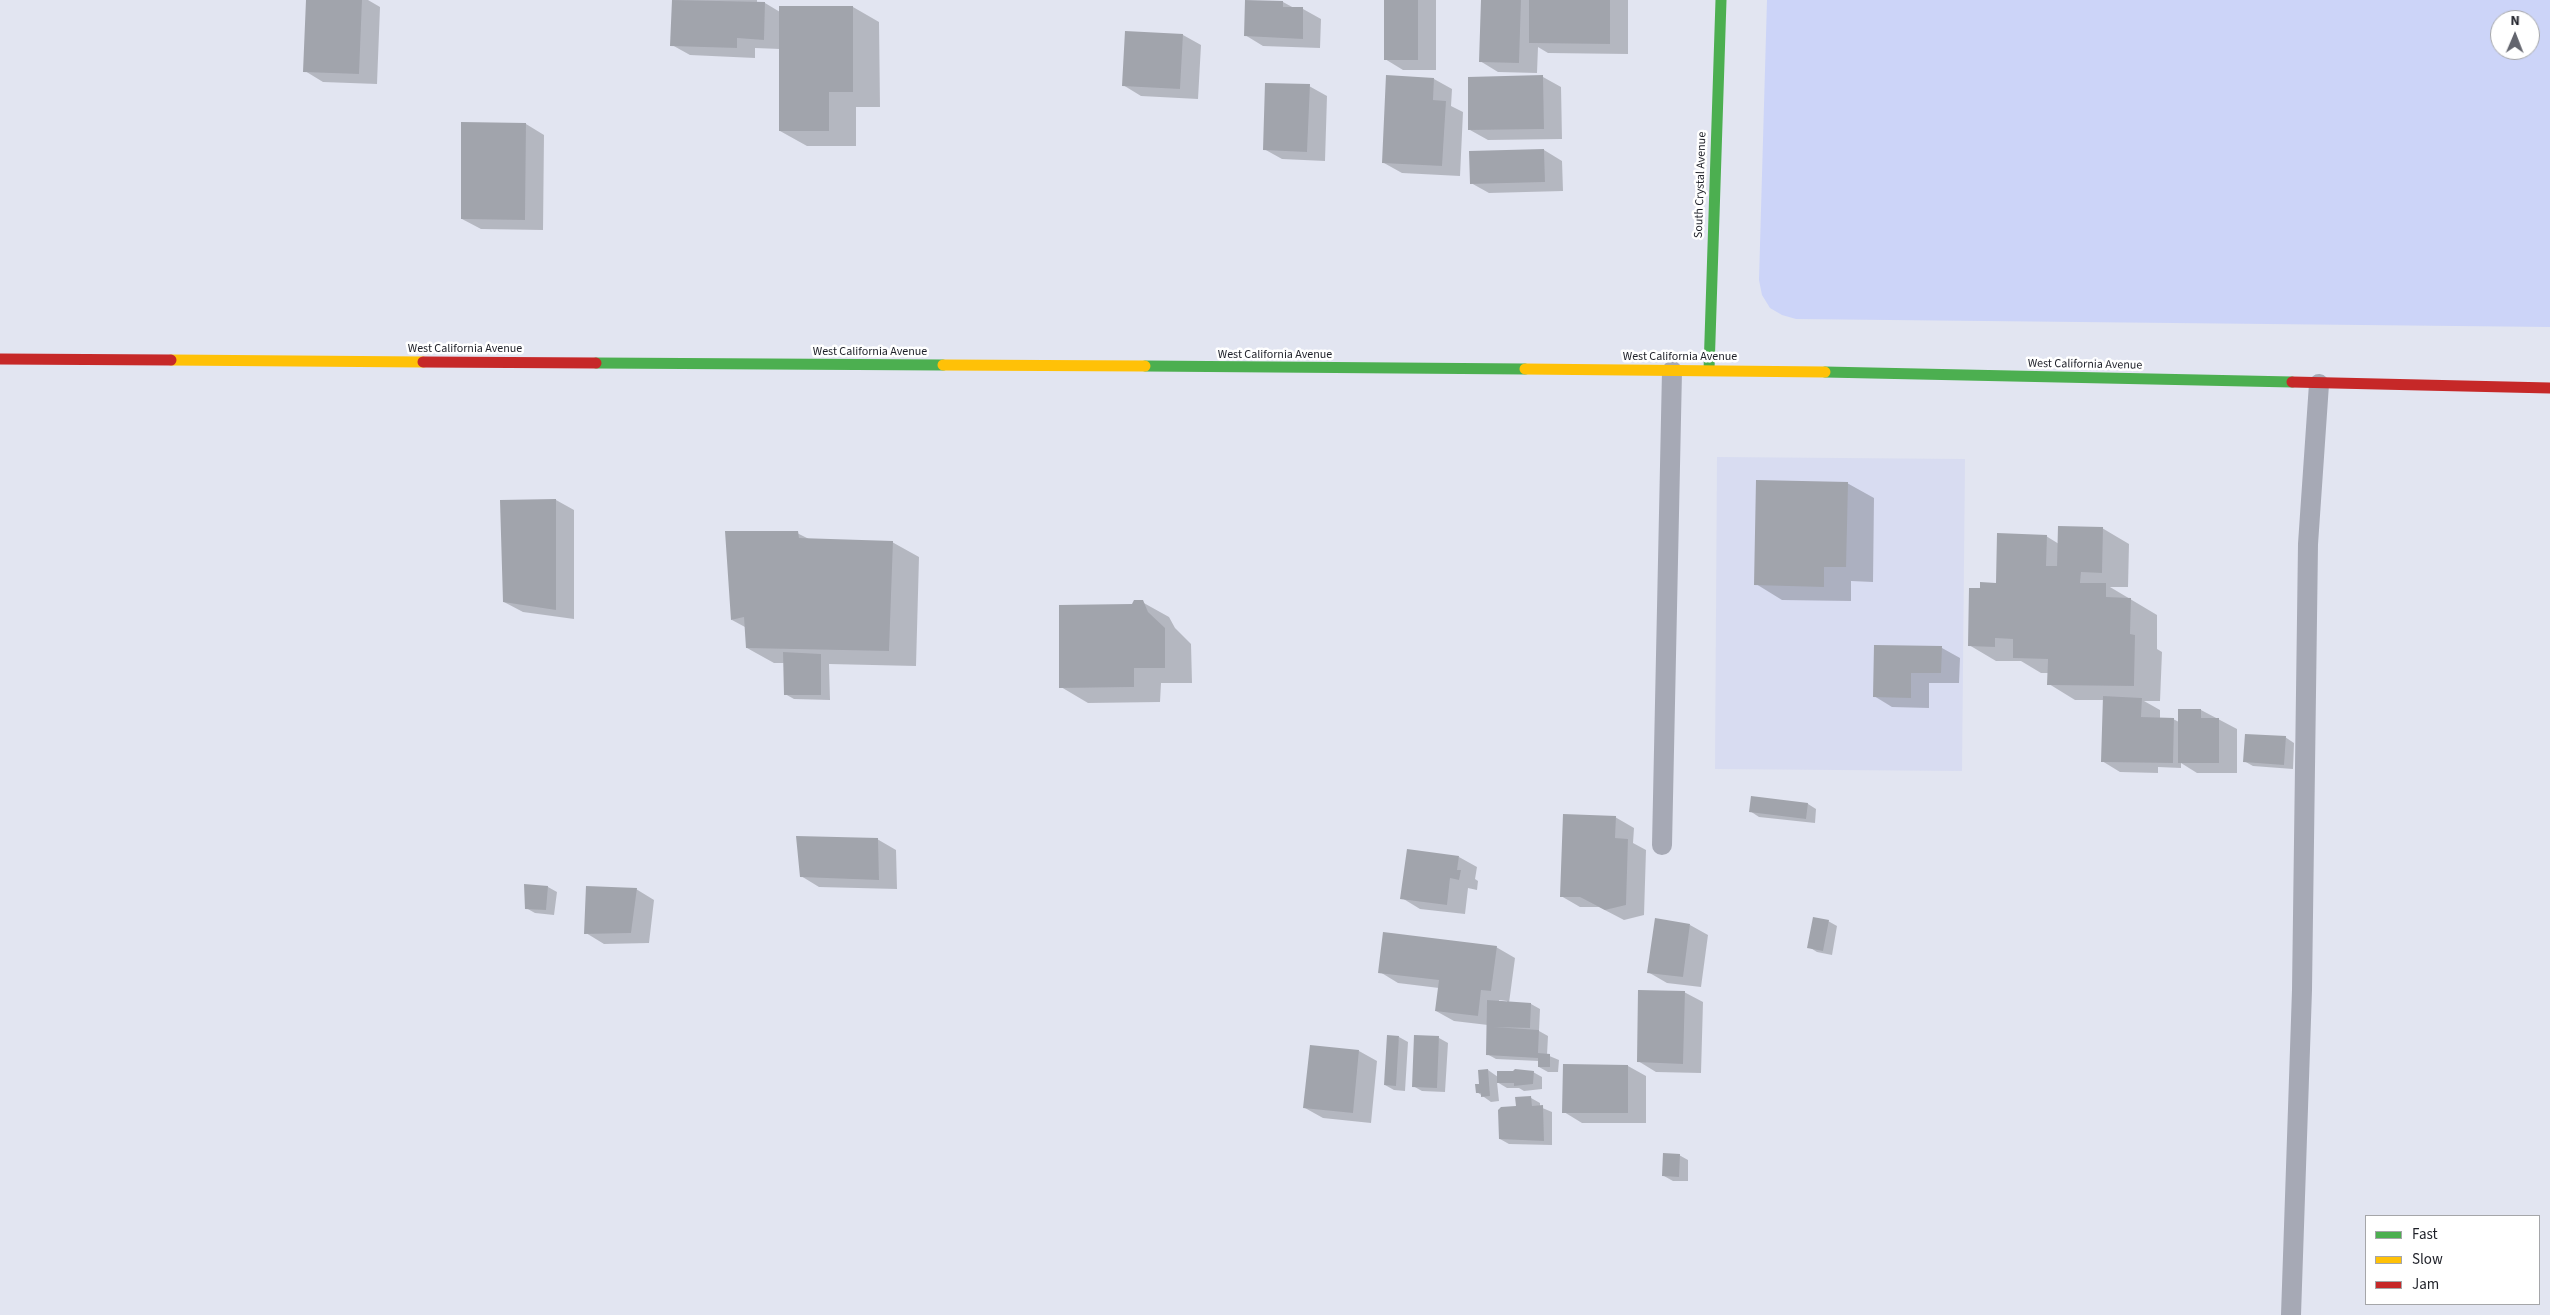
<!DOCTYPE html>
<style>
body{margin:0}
#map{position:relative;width:2550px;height:1315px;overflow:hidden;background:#e2e5f1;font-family:"Source Sans 3",sans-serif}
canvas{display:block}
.legend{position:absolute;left:2365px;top:1215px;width:175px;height:90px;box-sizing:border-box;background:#fff;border:1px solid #a5a6a9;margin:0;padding:6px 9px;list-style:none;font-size:15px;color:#1e2028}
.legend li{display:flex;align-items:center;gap:10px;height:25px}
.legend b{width:25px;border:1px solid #a5a6a9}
.north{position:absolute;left:2490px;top:10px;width:50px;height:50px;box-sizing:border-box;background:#fff;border:1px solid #a5a6a9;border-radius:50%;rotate:1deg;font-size:14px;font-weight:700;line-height:20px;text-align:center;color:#1e2028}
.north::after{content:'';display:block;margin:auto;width:18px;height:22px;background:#63656e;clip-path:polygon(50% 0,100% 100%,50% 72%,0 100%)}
</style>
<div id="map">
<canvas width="2550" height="1315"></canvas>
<ul class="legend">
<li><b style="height:6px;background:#4caf50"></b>Fast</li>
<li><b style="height:6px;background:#ffc107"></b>Slow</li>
<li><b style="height:6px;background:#c62828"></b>Jam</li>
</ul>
<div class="north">N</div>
</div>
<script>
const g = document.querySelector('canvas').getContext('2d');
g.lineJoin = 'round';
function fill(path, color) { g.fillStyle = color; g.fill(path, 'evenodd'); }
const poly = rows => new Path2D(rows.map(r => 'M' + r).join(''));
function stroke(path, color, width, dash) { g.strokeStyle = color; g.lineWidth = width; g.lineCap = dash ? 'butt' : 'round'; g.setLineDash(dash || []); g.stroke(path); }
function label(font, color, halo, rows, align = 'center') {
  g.font = font + ' "Source Sans 3",sans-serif'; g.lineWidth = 5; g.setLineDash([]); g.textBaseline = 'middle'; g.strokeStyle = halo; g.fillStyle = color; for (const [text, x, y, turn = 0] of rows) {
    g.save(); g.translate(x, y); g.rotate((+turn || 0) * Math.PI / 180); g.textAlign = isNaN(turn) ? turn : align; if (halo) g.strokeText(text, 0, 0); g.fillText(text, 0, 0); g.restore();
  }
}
const built = poly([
 [1717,457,1965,459,1962,771,1715,769]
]);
const green = poly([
 [1767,0,2550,0,2550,327,1796,319,1782,315,1770,308,1762,295,1759,280],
 [2500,20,2530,20,2530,50,2500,50]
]);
const shadow = poly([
 [307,0,368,0,380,7,377,84,323,82,305,71],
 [673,0,757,0,757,3,765,3,780,12,853,7,879,22,880,107,856,107,856,146,807,146,780,131,780,49,755,48,755,58,690,55,672,45],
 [1385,0,1436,0,1436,70,1403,70,1385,59],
 [1482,0,1628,0,1628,54,1548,53,1538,47,1537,73,1498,72,1480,61],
 [1283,2,1294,8,1303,9,1321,19,1320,48,1263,46,1245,35],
 [1183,35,1201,45,1198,99,1141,96,1123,85],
 [1543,77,1561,87,1562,139,1488,140,1470,130],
 [1434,79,1452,89,1451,106,1463,112,1460,176,1402,173,1384,163],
 [1309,86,1327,96,1325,161,1282,159,1264,149],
 [526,124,544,135,543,230,481,229,462,219],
 [1544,150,1562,161,1563,191,1489,193,1471,183],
 [1847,483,1874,498,1873,582,1851,581,1851,601,1782,600,1756,584],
 [556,500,574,510,574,619,523,612,504,602],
 [2102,528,2129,544,2128,587,2110,587,2157,615,2157,649,2162,652,2160,701,2144,701,2160,710,2160,719,2173,719,2179,722,2201,710,2237,729,2237,773,2197,773,2181,763,2181,768,2158,767,2158,773,2120,772,2102,761,2104,700,2075,700,2049,684,2049,673,2041,673,2021,661,1996,661,1969,645,1981,589,1997,584,2046,536,2059,544],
 [797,533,809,539,892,542,919,557,916,666,829,664,830,700,794,699,785,694,784,663,774,663,747,648,745,627,732,620],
 [1142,602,1169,617,1175,628,1191,644,1192,683,1161,683,1160,702,1088,703,1061,687,1133,605],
 [1942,648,1960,658,1959,683,1929,683,1929,708,1892,707,1874,696],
 [2285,737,2294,743,2293,769,2253,766,2244,761],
 [1808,804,1816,809,1815,823,1759,817,1750,811],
 [1615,817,1634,828,1633,843,1646,850,1644,915,1624,920,1599,907,1580,907,1561,896],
 [877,839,896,850,897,889,819,887,801,876],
 [1459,857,1477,867,1475,879,1478,881,1477,890,1468,888,1465,914,1420,909,1402,898],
 [525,885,548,887,557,892,554,915,535,913,526,908],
 [636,889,654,900,649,943,604,944,586,933],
 [1828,921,1837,926,1832,955,1817,952,1809,947],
 [1690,925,1708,935,1701,987,1667,983,1648,972],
 [1496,947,1515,958,1509,1003,1531,1004,1540,1009,1539,1031,1548,1036,1547,1055,1559,1060,1558,1072,1548,1072,1539,1067,1539,1061,1496,1059,1487,1054,1488,1025,1454,1021,1436,1011,1439,988,1398,983,1380,972],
 [1499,1000,1507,1001,1507,1003,1499,1002],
 [1684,992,1703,1002,1701,1073,1656,1072,1638,1061],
 [1399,1037,1408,1042,1405,1091,1394,1090,1385,1085],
 [1439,1038,1448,1043,1445,1092,1422,1091,1413,1086],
 [1359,1051,1377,1061,1371,1123,1323,1118,1305,1108],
 [1628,1066,1646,1076,1646,1123,1582,1123,1564,1112],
 [1488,1070,1498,1077,1533,1072,1542,1077,1542,1089,1524,1091,1519,1088,1507,1088,1497,1082,1499,1101,1491,1102,1477,1092],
 [1517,1098,1531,1098,1540,1103,1540,1107,1552,1112,1552,1145,1509,1144,1500,1139,1517,1108],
 [1679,1155,1688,1160,1688,1181,1673,1181,1664,1176]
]);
const building = poly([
 [306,0,362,0,359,74,303,72],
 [672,0,765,2,764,40,737,38,737,48,670,46],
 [1245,0,1283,1,1283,7,1303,7,1303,39,1244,36],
 [1384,0,1418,0,1418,60,1384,60],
 [1481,0,1521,0,1519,63,1479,62],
 [1529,0,1610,0,1610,44,1529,43],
 [779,6,853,6,853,92,829,92,829,131,779,131],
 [1125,31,1183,34,1180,89,1122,86],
 [1386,75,1434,78,1433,100,1446,101,1442,166,1382,163],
 [1543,75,1544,129,1468,130,1468,77],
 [1265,83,1310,84,1307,152,1263,150],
 [461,122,526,123,525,220,461,219],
 [1544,149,1545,182,1470,184,1469,151],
 [1756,480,1848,482,1846,567,1824,567,1824,587,1754,585],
 [556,499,556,610,503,602,500,500],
 [2058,526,2103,527,2102,573,2081,572,2080,583,2106,583,2106,597,2131,598,2130,634,2135,635,2134,686,2047,685,2048,659,2013,658,2013,639,1995,638,1995,647,1968,646,1969,588,1980,588,1980,582,1996,583,1997,533,2047,535,2046,566,2057,566],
 [725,531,798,531,799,538,893,541,889,651,746,648,744,617,731,620],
 [1134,600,1143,600,1148,612,1165,628,1165,668,1134,668,1134,687,1059,688,1059,605,1132,604],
 [1874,645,1942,646,1941,673,1911,673,1911,698,1873,697],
 [783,652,821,654,821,695,784,695],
 [2103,696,2142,698,2141,717,2174,718,2173,763,2101,762],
 [2178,709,2201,709,2201,718,2219,718,2219,763,2178,763],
 [2245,734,2286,736,2284,765,2243,762],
 [1751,796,1808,803,1806,819,1749,812],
 [1563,814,1616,816,1615,838,1628,839,1626,905,1605,910,1580,897,1560,897],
 [796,836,878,838,879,880,800,877],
 [1407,849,1459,856,1457,870,1461,870,1459,880,1450,878,1447,905,1400,899],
 [524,884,548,886,546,910,525,909],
 [586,886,637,888,631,933,584,934],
 [1813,917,1829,920,1823,951,1807,948],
 [1655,918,1690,924,1683,977,1647,973],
 [1383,932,1497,946,1491,991,1481,990,1478,1016,1435,1011,1439,980,1378,973],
 [1638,990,1685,991,1683,1064,1637,1062],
 [1487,1000,1531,1003,1530,1028,1494,1027,1539,1030,1538,1053,1550,1054,1550,1067,1538,1067,1538,1058,1486,1055],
 [1387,1035,1399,1036,1396,1086,1384,1085],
 [1414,1035,1439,1036,1437,1088,1412,1087],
 [1310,1045,1359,1050,1353,1113,1303,1108],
 [1563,1064,1628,1065,1628,1113,1562,1113],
 [1488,1069,1490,1096,1481,1097,1481,1093,1476,1093,1475,1084,1479,1084,1478,1070],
 [1515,1069,1534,1071,1533,1084,1514,1086,1514,1083,1497,1083,1497,1071,1513,1071],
 [1531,1096,1532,1106,1543,1105,1544,1141,1499,1139,1498,1110,1501,1107,1516,1106,1515,1097],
 [1663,1153,1680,1154,1679,1177,1662,1176]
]);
const lane = poly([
 [1662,845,1672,371],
 [2291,1315,2302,990,2308,544,2319,384]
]);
const fast = poly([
 [596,363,943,365],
 [1145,366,1525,369],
 [1709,370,1721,0],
 [1825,372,2292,382]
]);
const slow = poly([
 [171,360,423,362],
 [943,365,1145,366],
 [1525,369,1825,372]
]);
const jam = poly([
 [0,359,171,360],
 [423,362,596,363],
 [2292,382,2550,388]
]);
const streetNames = [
 ["South Crystal Avenue",1701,185,-88],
 ["West California Avenue",465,349],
 ["West California Avenue",870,352],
 ["West California Avenue",1275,355],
 ["West California Avenue",1680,357],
 ["West California Avenue",2085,365,1]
];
fill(built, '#d8dcf1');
fill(green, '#ccd4f8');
fill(shadow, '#0003');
fill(building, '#a1a4ac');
stroke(lane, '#a6a9b5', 20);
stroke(fast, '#4caf50', 11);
stroke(slow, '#ffc107', 11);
stroke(jam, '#c62828', 11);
label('12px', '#1e2028', '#fff', streetNames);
</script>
